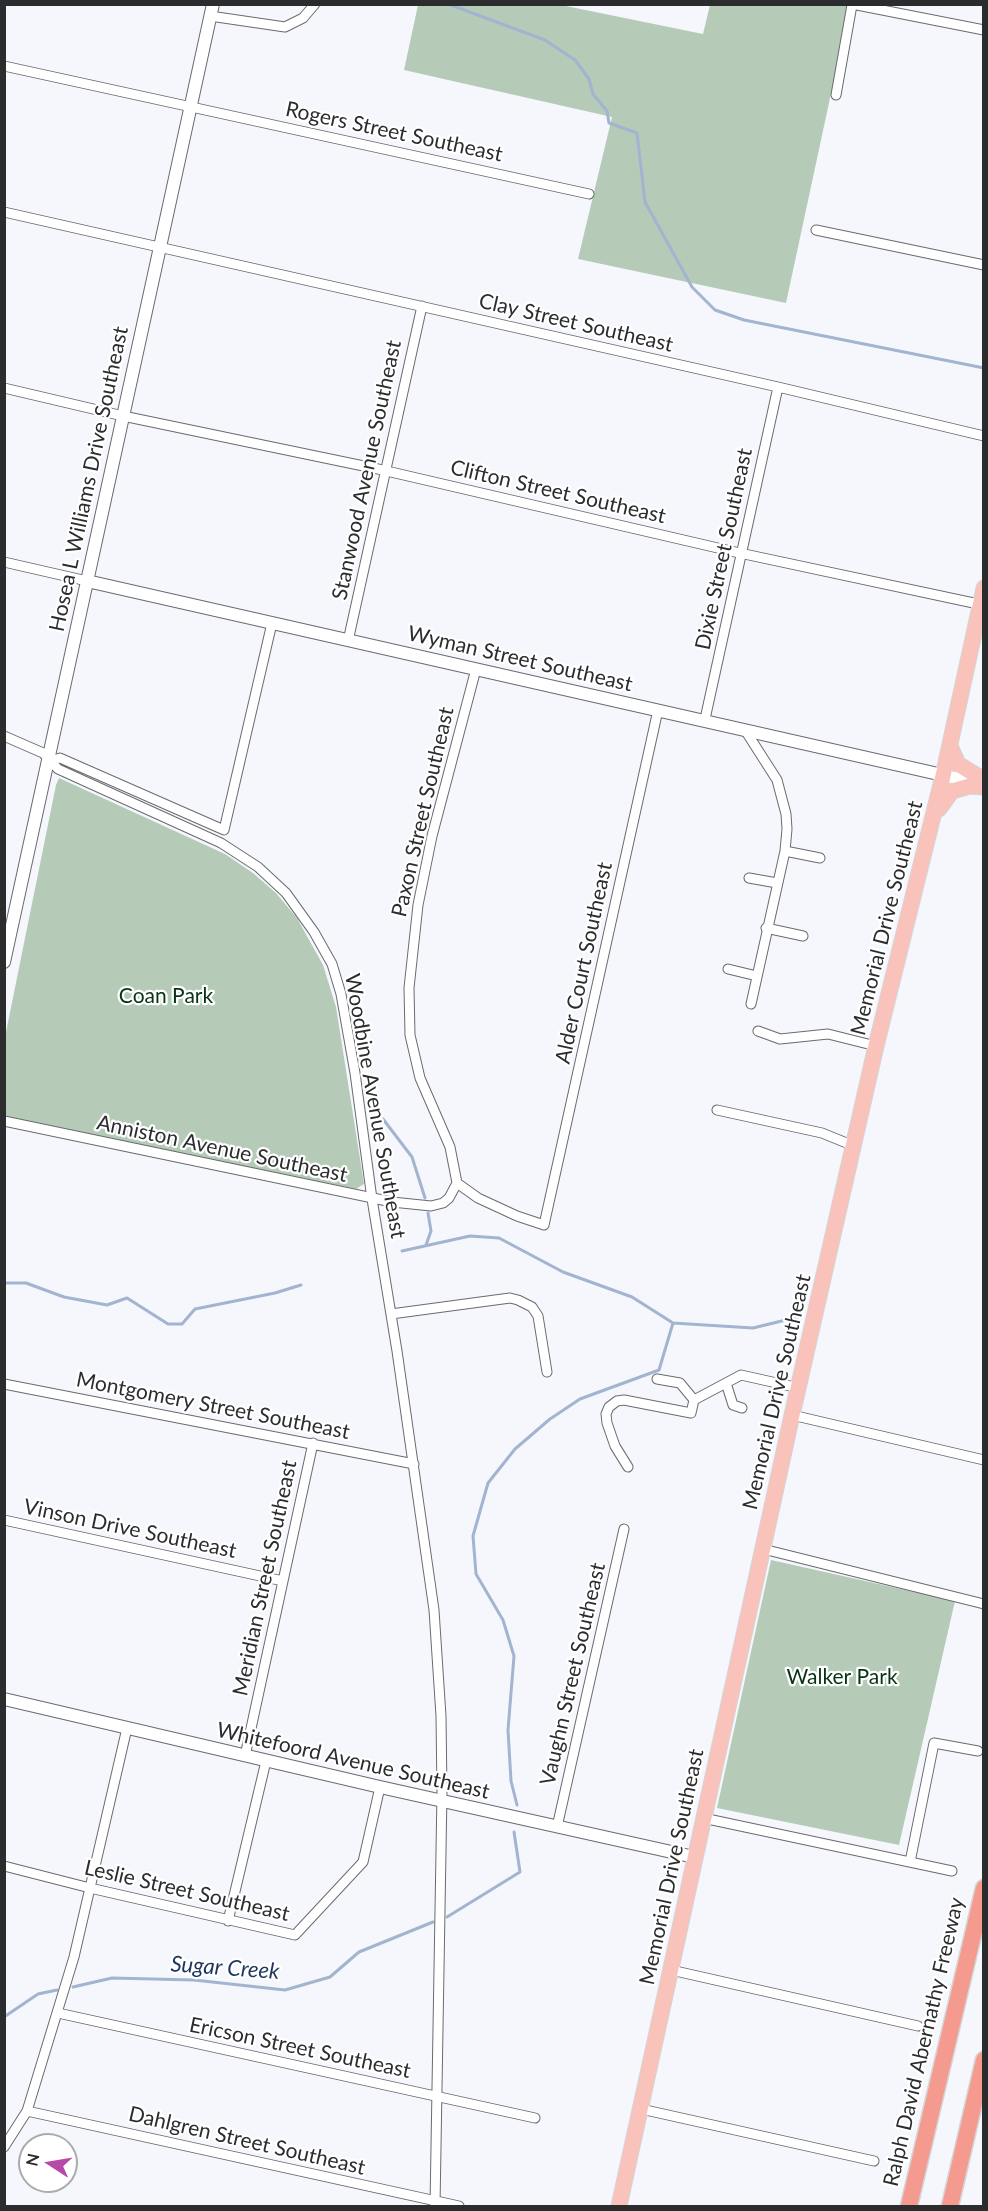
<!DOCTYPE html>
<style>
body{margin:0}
#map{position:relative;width:988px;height:2211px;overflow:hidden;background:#f5f7fd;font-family:Lato,sans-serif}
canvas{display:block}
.frame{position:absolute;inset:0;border:6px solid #2b2c2e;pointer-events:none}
.north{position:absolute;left:18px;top:2133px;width:60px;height:60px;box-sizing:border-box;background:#fff;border:2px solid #aaabab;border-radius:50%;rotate:282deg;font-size:16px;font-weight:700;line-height:24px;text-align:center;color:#2b2c2e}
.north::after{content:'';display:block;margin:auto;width:21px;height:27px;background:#b749a8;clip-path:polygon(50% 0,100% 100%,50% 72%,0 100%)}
</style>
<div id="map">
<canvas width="988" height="2211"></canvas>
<div class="frame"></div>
<div class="north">N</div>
</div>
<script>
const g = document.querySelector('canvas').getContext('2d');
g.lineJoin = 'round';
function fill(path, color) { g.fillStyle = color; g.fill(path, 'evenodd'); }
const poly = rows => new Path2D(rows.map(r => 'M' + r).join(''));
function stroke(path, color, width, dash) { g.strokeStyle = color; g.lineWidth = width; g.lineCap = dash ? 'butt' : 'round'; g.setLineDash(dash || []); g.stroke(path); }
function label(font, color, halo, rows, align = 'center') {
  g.font = font + ' Lato,sans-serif'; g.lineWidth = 4.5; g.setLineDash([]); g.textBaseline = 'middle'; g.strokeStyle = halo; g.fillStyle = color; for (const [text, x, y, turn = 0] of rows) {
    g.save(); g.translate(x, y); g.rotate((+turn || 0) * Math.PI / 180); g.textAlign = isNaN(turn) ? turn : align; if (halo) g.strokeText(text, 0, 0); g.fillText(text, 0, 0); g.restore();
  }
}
const green = poly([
 [418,5,561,5,703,34,710,5,850,5,786,303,578,259,612,117,404,70],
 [59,778,225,854,253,873,276,893,297,918,323,965,336,1007,364,1184,356,1189,5,1117,5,1037,56,785],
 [771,1560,955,1601,899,1845,717,1808]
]);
const stream = poly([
 [448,4,545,40,575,60,589,79,593,94,607,111,609,123,637,133,645,202,692,287,715,310,744,320,984,368],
 [383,1119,412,1157,425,1198],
 [426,1245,431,1231,428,1213],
 [402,1251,470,1236,499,1238,563,1272,632,1297,673,1323,753,1328,798,1317],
 [4,1283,26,1283,64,1297,107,1305,127,1298,168,1324,182,1324,195,1309,275,1293,301,1285],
 [517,1805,511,1781,508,1730,514,1656,503,1620,476,1574,473,1536,488,1483,515,1449,550,1419,580,1399,659,1370,673,1323],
 [447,1917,520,1872,514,1832],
 [73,1987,112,1978,194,1980,285,1990,330,1977,359,1952,433,1922],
 [4,2017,38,1994,57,1990]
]);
const minor = poly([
 [852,4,984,30],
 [210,16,285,27,303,18,315,4],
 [4,66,589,194],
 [836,95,852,5],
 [4,212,778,387,984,436],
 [816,230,984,265],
 [4,388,123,416,378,469,735,552,983,605],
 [4,562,87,581],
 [348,641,422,306],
 [476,669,432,836,418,905,409,988,410,1035,420,1078,450,1147,457,1183,478,1198,517,1216,544,1225,658,710],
 [705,719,778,387],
 [745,730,777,780,786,814,787,829,785,851,751,1004],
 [4,736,43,753,58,769,221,843,258,867,286,893,314,932,332,964,341,994,355,1073,372,1199,397,1351,434,1610,441,1716,442,1792,435,2206],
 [48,761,60,758,224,830,272,623],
 [785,851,820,858],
 [749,878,777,883],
 [766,928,803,936],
 [728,969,757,976],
 [758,1031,780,1039,828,1034,876,1046],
 [717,1110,822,1133,854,1146],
 [4,1121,392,1202,431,1206,443,1203,449,1198,457,1183],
 [391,1314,510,1298,518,1300,532,1307,538,1316,547,1372],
 [657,1379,680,1383,694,1400],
 [726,1383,733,1405,742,1408],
 [4,1384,414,1464],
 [792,1415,984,1460],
 [628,1467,615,1446,607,1423,606,1414,609,1407,617,1401,624,1400,691,1413,694,1400,741,1375,799,1388],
 [4,1520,283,1581],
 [763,1549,984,1604],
 [245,1756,313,1443],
 [703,1818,952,1871],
 [557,1827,624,1529],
 [910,1862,934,1743,978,1751],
 [4,1866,90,1888,295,1935,363,1862,380,1787],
 [228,1921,266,1761],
 [671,1970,918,2026],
 [58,2013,535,2118],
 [641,2109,874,2161],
 [27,2111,459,2206],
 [4,2147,27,2111,74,1957,127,1728]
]);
const tertiary = poly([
 [87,581,978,783],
 [4,962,213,4],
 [4,1699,380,1787,694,1857]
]);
const primary = poly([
 [950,746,958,764,984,780],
 [939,809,952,791,970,786,984,787],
 [619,2206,792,1415,876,1046,943,776,984,588]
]);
const motorway = poly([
 [909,2206,984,1888],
 [950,2206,984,2060]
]);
const streetNames = [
 ["Rogers Street Southeast",394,132,12],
 ["Clay Street Southeast",576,323,13],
 ["Stanwood Avenue Southeast",367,470,-78],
 ["Hosea L Williams Drive Southeast",89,479,-78],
 ["Clifton Street Southeast",558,492,13],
 ["Dixie Street Southeast",724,549,-78],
 ["Wyman Street Southeast",520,659,13],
 ["Paxon Street Southeast",423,812,-77],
 ["Memorial Drive Southeast",887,918,-76],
 ["Alder Court Southeast",584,963,-78],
 ["Woodbine Avenue Southeast",375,1106,80],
 ["Anniston Avenue Southeast",222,1149,12],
 ["Memorial Drive Southeast",777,1392,-77],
 ["Montgomery Street Southeast",213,1406,11],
 ["Vinson Drive Southeast",130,1529,12],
 ["Meridian Street Southeast",265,1578,-78],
 ["Vaughn Street Southeast",573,1674,-77],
 ["Whitefoord Avenue Southeast",353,1761,13],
 ["Memorial Drive Southeast",672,1867,-78],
 ["Leslie Street Southeast",187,1891,13],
 ["Ralph David Abernathy Freeway",924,2042,-77],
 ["Ericson Street Southeast",300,2048,12],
 ["Dahlgren Street Southeast",247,2141,13]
];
const parkNames = [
 ["Coan Park",166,996],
 ["Walker Park",842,1677]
];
const waterNames = [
 ["Sugar Creek",225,1968,4]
];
fill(green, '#b5cbb8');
stroke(stream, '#a2b4cf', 3);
stroke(minor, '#696b70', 11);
stroke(tertiary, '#696b70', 14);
stroke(primary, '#d5d5d5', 17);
stroke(motorway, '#d5d5d5', 19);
stroke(minor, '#fff', 9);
stroke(tertiary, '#fff', 12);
stroke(primary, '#f9c2bb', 15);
stroke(motorway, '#f59a8e', 16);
label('21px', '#2b2c2e', '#fff', streetNames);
label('21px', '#063313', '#fff', parkNames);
label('italic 22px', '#1e365c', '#fff', waterNames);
</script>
